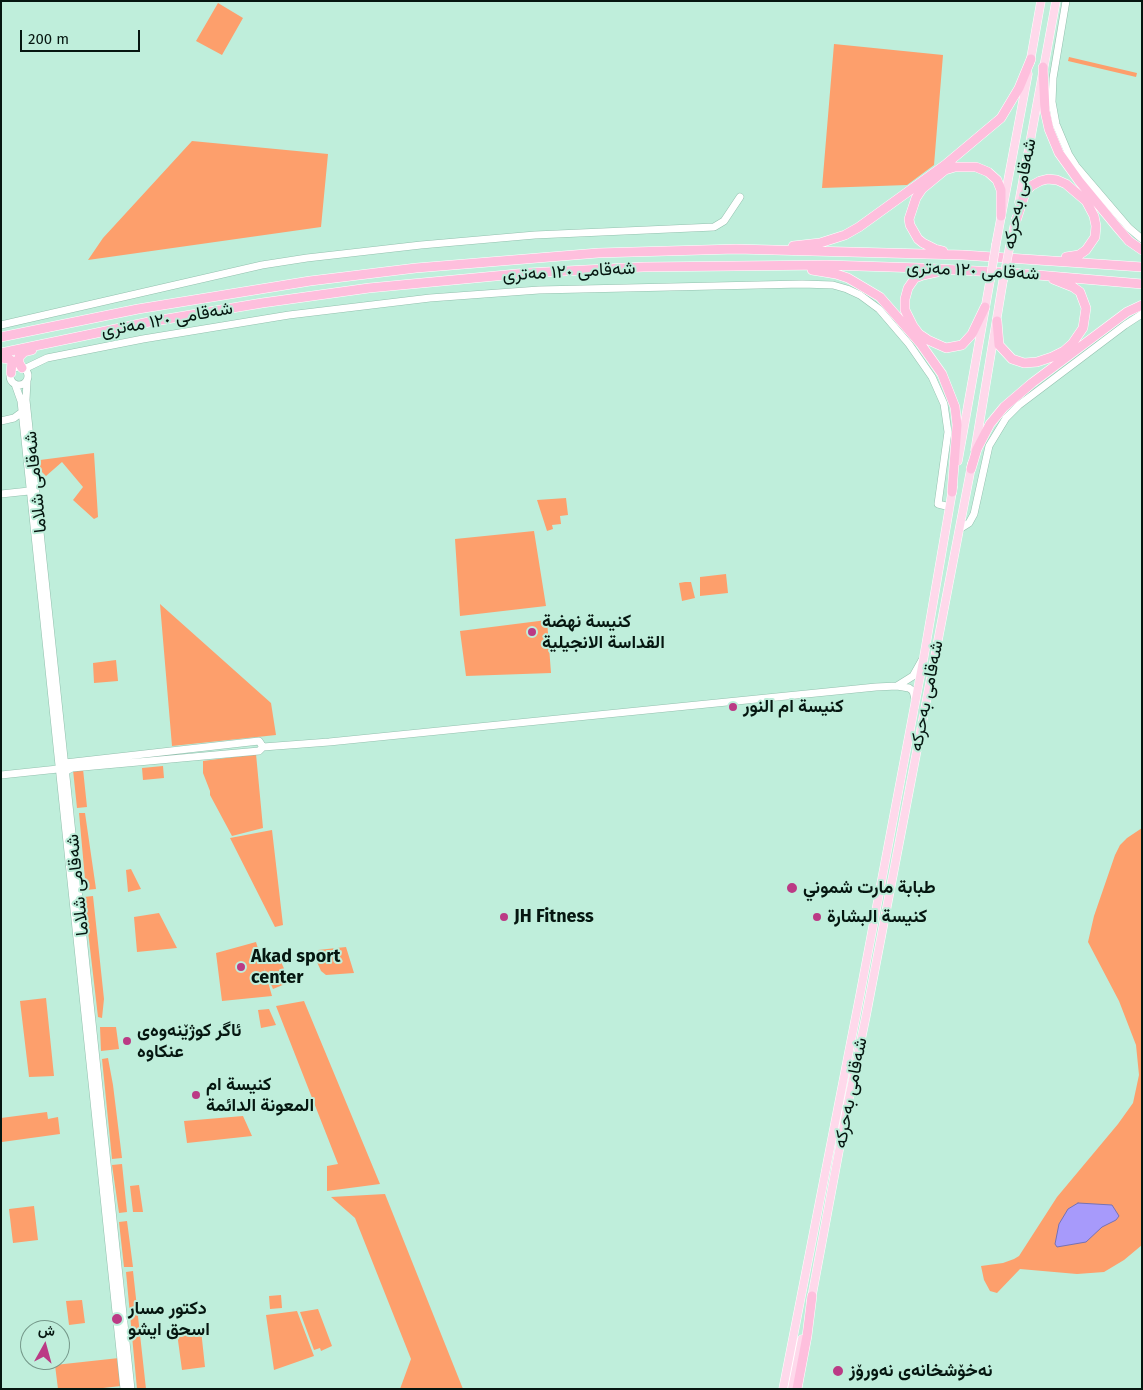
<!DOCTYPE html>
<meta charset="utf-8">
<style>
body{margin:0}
#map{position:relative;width:1143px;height:1390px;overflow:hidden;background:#bfeedb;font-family:"Fira Sans",Vazirmatn,sans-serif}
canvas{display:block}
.frame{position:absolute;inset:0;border:2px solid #051610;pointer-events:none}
.north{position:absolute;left:20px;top:1320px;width:50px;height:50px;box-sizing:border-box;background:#bfeedb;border:1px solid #75988a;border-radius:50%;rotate:7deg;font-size:14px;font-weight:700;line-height:20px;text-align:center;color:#051610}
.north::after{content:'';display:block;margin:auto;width:18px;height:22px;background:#bb3a85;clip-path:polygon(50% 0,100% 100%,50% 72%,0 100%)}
.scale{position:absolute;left:20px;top:30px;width:120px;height:22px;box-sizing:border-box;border:2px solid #051610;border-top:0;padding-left:6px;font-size:15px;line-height:18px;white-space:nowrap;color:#051610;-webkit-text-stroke:4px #bfeedb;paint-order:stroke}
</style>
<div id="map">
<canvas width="1143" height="1390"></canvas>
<div class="frame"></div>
<div class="north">ش</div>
<div class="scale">200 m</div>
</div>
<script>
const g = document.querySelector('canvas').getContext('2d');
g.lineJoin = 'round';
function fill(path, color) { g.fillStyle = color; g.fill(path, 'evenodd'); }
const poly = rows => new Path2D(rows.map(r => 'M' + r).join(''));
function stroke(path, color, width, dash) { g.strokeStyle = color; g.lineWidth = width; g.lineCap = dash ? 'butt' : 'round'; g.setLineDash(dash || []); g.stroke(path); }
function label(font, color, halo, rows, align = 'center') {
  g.font = font + ' "Fira Sans",Vazirmatn,sans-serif'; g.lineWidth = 4; g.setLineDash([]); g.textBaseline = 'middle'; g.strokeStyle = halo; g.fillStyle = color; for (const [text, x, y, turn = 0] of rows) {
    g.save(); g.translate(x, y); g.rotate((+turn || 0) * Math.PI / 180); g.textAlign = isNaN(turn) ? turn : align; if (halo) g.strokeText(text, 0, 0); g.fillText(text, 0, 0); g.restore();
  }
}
const green = poly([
 [218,3,243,18,222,55,196,41],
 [834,44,943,55,934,165,907,185,822,188],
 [1069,57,1137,73,1136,77,1068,61],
 [192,141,328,154,321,227,88,260,103,238],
 [94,453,98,517,94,519,73,500,83,487,62,462,46,476,40,470,40,460],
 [566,498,568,515,560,516,561,524,552,525,553,529,547,531,537,500],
 [534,531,546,606,460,616,455,539],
 [726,574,728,593,700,596,700,577],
 [685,582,691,582,695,598,682,601,679,583],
 [160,604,271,703,276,735,172,746],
 [547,620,551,673,466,676,460,631],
 [116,660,118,681,94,683,93,663],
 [256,754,263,828,232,836,210,795,210,791,203,773,203,761],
 [163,766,164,778,143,780,142,768],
 [83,769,87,807,77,808,73,770],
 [79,813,85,813,96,889,86,890],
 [1142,828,1142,1245,1124,1260,1104,1272,1077,1274,1020,1269,997,1293,990,1291,984,1280,981,1266,1003,1263,1014,1259,1019,1256,1057,1197,1118,1124,1133,1103,1139,1075,1136,1045,1119,1001,1088,942,1094,916,1115,855,1120,845,1127,838],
 [272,830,283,925,275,927,230,838],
 [131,869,141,889,128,892,126,870],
 [93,896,104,999,102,1018,98,1017,84,897],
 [159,913,177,948,137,952,134,917],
 [256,942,262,961,278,955,290,982,273,989,264,968,272,996,222,1001,216,953],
 [346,947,354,973,326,975,321,971,317,962,320,956,318,950],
 [46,998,54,1076,29,1077,20,1001],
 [304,1001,380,1184,327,1191,327,1166,338,1164,276,1006],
 [269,1009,276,1025,261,1028,258,1010],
 [100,1027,116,1027,119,1049,101,1051],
 [108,1058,113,1085,122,1158,112,1159,102,1059],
 [47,1112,48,1119,58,1117,60,1134,2,1142,1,1118],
 [243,1116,252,1136,187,1143,184,1121],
 [122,1164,127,1212,119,1213,112,1165],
 [139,1185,143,1212,133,1212,130,1186],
 [385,1194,463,1389,400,1389,411,1359,355,1218,331,1197],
 [34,1206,38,1240,13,1243,9,1209],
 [127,1221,133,1267,124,1267,119,1222],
 [133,1271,146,1389,137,1389,126,1272],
 [281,1295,282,1308,270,1309,269,1296],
 [82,1300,85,1323,69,1325,66,1301],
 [318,1309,332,1346,321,1351,320,1348,314,1350,300,1312],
 [297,1311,314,1356,274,1370,266,1315],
 [201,1330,205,1367,182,1370,177,1333],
 [119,1358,121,1386,94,1389,58,1389,55,1365]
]);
const water = poly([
 [1078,1203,1112,1205,1119,1216,1116,1220,1102,1227,1086,1242,1057,1247,1055,1244,1059,1224,1068,1209,1078,1203]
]);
const secondary = poly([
 [1066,1,1053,78,1052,102,1056,124,1069,155,1076,166,1129,228,1142,239],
 [1,325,262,265,307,258,421,245,535,235,714,227,724,221,740,197],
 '10 376a9 9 0 1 1 18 0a9 9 0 1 1-18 0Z',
 [24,369,47,358,143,339,289,315,430,298,539,290,802,284,833,285,847,289,860,295,879,309,909,344,932,377,944,404,948,432,938,504,950,507],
 [27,381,26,400,131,1389],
 [15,384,21,401,124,1389],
 [1,421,14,418,22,412],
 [1,494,29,491],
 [961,528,969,523,974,514,989,446,1006,418,1019,405,1125,325,1142,314],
 [897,686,913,676,922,660],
 [65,763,259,741,263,747],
 [66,771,72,768,259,751,263,747,329,742,876,687,897,686,909,688,913,691,915,699],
 [1,775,58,769]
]);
const primary = poly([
 [1030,63,1041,1],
 [1019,202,1056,1],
 [996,244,1028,74],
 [1010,245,1016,218],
 [975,450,1003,281],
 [958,461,990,281],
 [811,1301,847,1108,866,1016,972,463],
 [783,1389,860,995,924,656,953,487],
 [792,1389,802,1339]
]);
const highway = poly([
 [1043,67,1045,111,1049,129,1059,153,1079,181,1117,227,1129,241,1142,250],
 [1015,224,1025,193,1031,186,1040,181,1048,179,1057,180,1066,184,1086,201,1094,216,1096,226,1095,237,1086,250,1079,255,1066,257],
 [793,246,820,243,845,235,859,227,945,165,1001,118,1019,88,1031,59],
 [943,251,935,249,923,243,918,239,910,225,909,219,916,198,922,189,945,170,955,167,976,167,988,172,997,180,1001,190,1001,216],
 [812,270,836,274,848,278,880,297,920,343,942,374,955,407,957,425,952,492],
 [937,272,923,275,915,278,908,288,905,299,905,310,913,326,919,334,928,340,946,348,962,345,972,334,985,307],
 [997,321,999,345,1012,359,1024,363,1037,362,1052,357,1064,351,1072,344,1083,328,1086,308,1080,292,1073,287,1053,279],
 [1,337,138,309,310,281,416,268,598,253,736,249,963,255,1142,267],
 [1,353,149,322,262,303,369,288,527,273,643,267,827,265,921,268,1014,273,1142,284],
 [1,358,9,359,12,361,11,373],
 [22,368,19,363,19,357,24,352,32,350],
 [971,469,977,449,990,424,1004,407,1032,383,1127,312,1142,305],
 [797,1389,807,1336,812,1296]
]);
const primaryBridge = poly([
 [990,281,996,244],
 [1003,281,1010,245]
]);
const markers = [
 [532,632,5,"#bb3a85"],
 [733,707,5,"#bb3a85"],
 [792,888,6,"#bb3a85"],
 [504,917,5,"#bb3a85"],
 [817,917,5,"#bb3a85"],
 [241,967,5,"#bb3a85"],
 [127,1041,5,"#bb3a85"],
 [196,1095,5,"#bb3a85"],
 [117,1319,6,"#bb3a85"],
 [838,1371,6,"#bb3a85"]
];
const streetNames = [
 ["شەقامی بەحرکە",1020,194,-79],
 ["شەقامی ١٢٠ مەتری",973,271,3],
 ["شەقامی ١٢٠ مەتری",569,272,-3],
 ["شەقامی ١٢٠ مەتری",167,320,-10],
 ["شەقامی شلاما",36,482,-96],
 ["شەقامی بەحرکە",927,696,-79],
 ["شەقامی شلاما",78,885,-96],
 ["شەقامی بەحرکە",851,1093,-79]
];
const poiNames = [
 ["كنيسة نهضة",542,622],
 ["القداسة الانجيلية",542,643],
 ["كنيسة ام النور",743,707],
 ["طبابة مارت شموني",803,888],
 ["JH Fitness",514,917],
 ["كنيسة البشارة",827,917],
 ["Akad sport",251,957],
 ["center",251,978],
 ["ئاگر كوژێنه‌وه‌ی",137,1031],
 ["عنكاوه",137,1052],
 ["كنيسة ام",206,1085],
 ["المعونة الدائمة",206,1106],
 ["دكتور مسار",128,1309],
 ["اسحق ايشو",128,1330],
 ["نەخۆشخانەی نەورۆز",849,1371]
];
fill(green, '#fd9f6c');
fill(water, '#a79afb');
stroke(water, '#7672b4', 1);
stroke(secondary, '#93c0ae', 8);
stroke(primary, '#fff', 9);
stroke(highway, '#fff', 10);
stroke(secondary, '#fff', 7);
stroke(primary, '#fed9eb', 8);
stroke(highway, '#febfdd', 9);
stroke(primaryBridge, '#fff', 9, []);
stroke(primaryBridge, '#fed9eb', 8);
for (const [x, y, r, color] of markers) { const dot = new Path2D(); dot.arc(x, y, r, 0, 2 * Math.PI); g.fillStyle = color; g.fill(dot); stroke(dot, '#bfeedb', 2); }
label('18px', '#051610', '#bfeedb', streetNames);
label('bold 18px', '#051610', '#bfeedb', poiNames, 'left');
</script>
